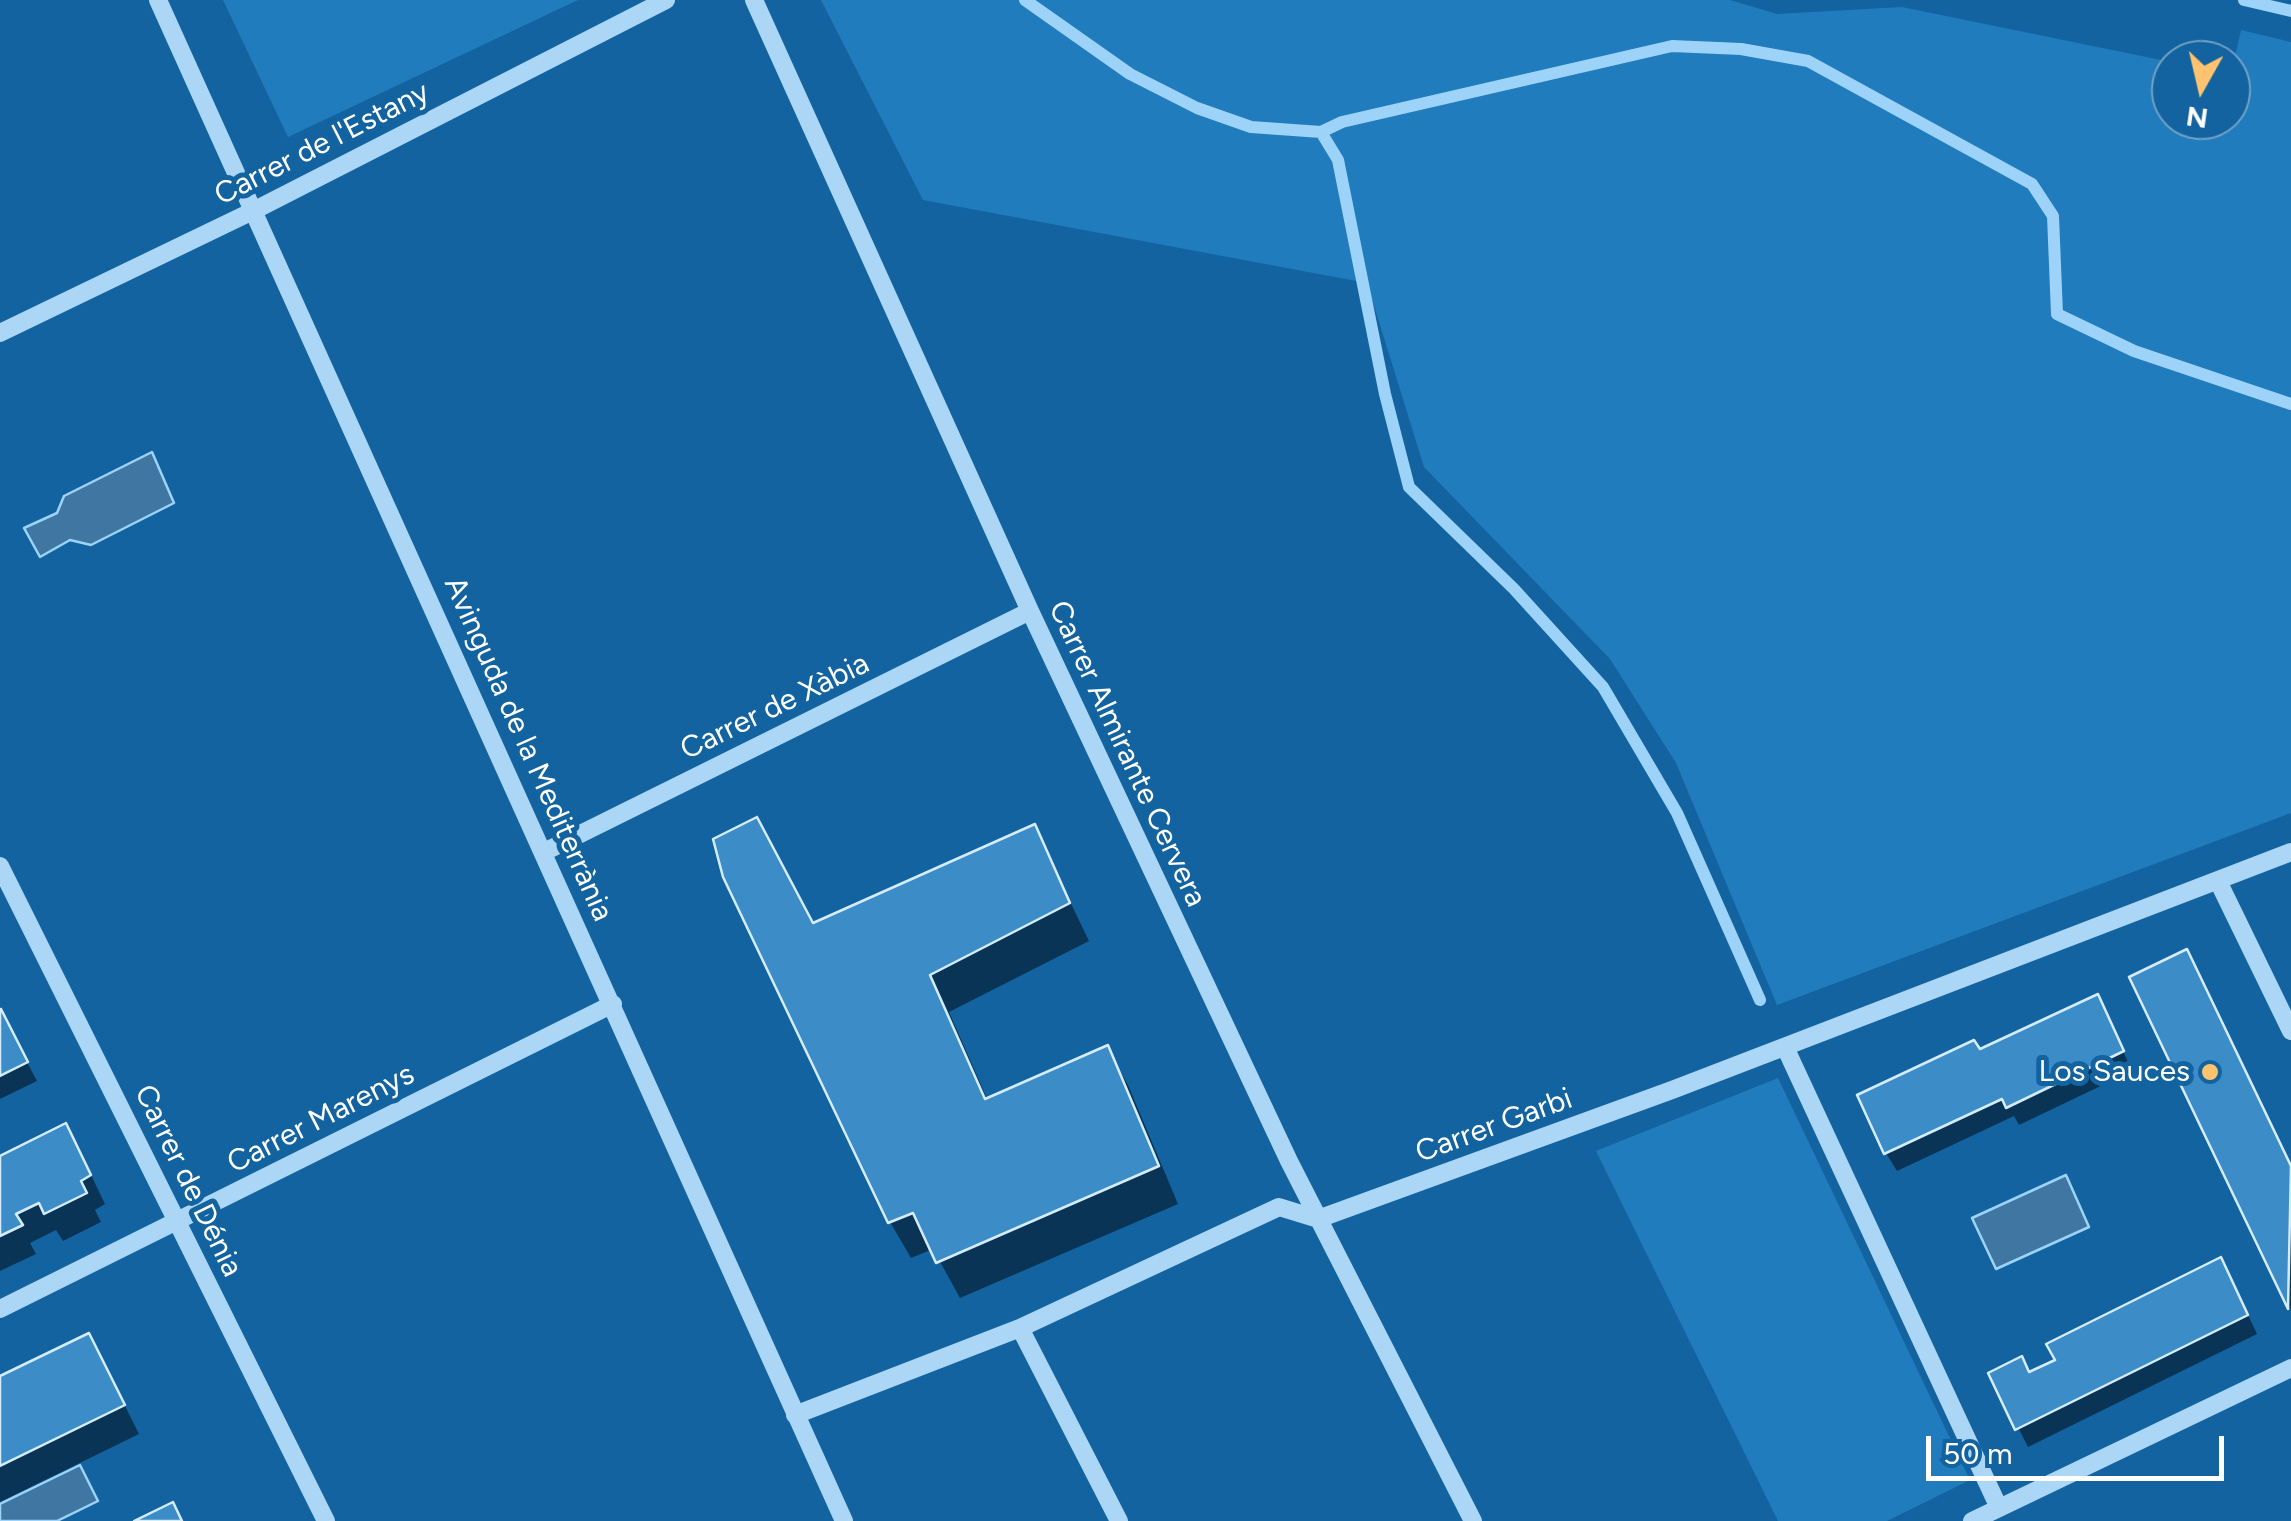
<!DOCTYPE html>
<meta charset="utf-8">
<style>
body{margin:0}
#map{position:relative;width:2291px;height:1521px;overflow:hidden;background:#1263a0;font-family:Figtree,sans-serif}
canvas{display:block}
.north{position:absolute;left:2151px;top:40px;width:100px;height:100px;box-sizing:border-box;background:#1263a0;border:2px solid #71a1c6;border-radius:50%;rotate:188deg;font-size:28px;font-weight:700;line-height:40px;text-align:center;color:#fff}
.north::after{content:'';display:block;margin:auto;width:35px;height:45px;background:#ffc36f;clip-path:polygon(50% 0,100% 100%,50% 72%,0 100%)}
.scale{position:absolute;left:1926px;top:1436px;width:298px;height:45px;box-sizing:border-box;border:5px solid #fff;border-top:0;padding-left:12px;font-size:30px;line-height:35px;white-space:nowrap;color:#fff;-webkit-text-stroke:8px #1263a0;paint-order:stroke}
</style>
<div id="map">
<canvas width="2291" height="1521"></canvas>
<div class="north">N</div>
<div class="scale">50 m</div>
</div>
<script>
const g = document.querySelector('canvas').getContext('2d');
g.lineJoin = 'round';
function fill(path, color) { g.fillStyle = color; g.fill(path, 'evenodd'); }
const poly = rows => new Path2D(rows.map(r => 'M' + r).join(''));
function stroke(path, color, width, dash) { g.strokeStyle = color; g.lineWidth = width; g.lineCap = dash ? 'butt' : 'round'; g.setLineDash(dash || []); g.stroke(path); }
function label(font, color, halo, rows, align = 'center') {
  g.font = font + ' Figtree,sans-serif'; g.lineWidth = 10; g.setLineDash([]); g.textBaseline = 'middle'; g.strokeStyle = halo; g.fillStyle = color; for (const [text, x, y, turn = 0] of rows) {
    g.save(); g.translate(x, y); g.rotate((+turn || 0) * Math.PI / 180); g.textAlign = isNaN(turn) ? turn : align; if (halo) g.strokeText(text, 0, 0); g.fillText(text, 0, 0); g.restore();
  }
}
const green = poly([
 [223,0,578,0,288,137],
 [821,0,1730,0,1777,14,1902,7,2171,62,2171,120,2231,120,2231,74,2241,30,2291,42,2291,813,1777,1005,1676,763,1610,659,1424,467,1367,283,923,200],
 [1778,1078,1970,1480,1887,1521,1778,1521,1596,1151]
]);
const water = poly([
 [152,452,174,503,91,545,70,540,40,557,24,528,57,513,64,496,152,452],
 [2066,1175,2089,1227,1996,1269,1972,1218,2066,1175],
 [80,1465,98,1501,57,1521,0,1521,0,1504,80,1465]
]);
const shadow = poly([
 [1034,827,1089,941,949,1012,988,1101,1107,1049,1128,1085,1178,1204,960,1298,933,1249,911,1258,890,1222,813,926],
 [2197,971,2291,1168,2291,1310,2133,978],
 [0,1012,37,1081,0,1099],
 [2107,1015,2132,1071,2019,1125,2014,1116,1897,1171,1886,1153,1979,1053],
 [81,1154,105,1204,95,1210,101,1222,63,1241,56,1230,30,1243,36,1254,0,1271,0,1159],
 [2231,1279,2257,1334,2028,1447,1991,1374,2030,1375],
 [104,1364,139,1434,0,1502,0,1379]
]);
const stream = poly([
 [1025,0,1130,74,1197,108,1251,127,1321,132,1338,160,1385,394,1409,487,1514,589,1603,687,1677,813,1760,1000],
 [2244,0,2291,11],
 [1321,132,1342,122,1672,46,1741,49,1808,61,2032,184,2053,216,2057,314,2134,351,2291,404]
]);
const building = poly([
 [757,817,813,923,1035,824,1070,903,930,975,985,1099,1108,1045,1159,1166,936,1263,913,1213,888,1223,723,877,713,839,757,817],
 [2187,949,2291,1166,2288,1309,2129,977,2187,949],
 [2098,994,2124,1051,2006,1108,2002,1099,1884,1154,1857,1095,1974,1040,1980,1049,2098,994],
 [1,1009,28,1062,0,1076,0,1010,1,1009],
 [66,1123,91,1175,81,1181,87,1193,44,1214,39,1203,16,1214,23,1225,0,1236,0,1156,66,1123],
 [2221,1257,2248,1315,2015,1430,1988,1373,2022,1356,2029,1372,2055,1360,2046,1344,2221,1257],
 [89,1333,125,1405,0,1466,0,1376,89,1333],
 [173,1502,182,1521,134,1521,173,1502]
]);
const minor = poly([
 [158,0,844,1521],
 [754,0,1030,611,1289,1161,1473,1521],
 [0,333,255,210,666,0],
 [544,852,1030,611],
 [0,866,326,1521],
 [2218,881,2291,1031],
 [1785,1047,1999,1508],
 [0,1309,613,1004],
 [1020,1328,1119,1521],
 [795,1415,1020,1328,1279,1207,1318,1219,1672,1090,2291,852],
 [1972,1521,2291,1368]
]);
const markers = [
 [2210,1072,10,"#ffc36f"]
];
const streetNames = [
 ["Carrer de l'Estany",322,144,-27],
 ["Carrer de Xàbia",775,707,-26],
 ["Avinguda de la Mediterrània",528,749,66],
 ["Carrer Almirante Cervera",1127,754,65],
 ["Carrer Marenys",321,1119,-27],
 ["Carrer Garbi",1494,1126,-20],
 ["Carrer de Dénia",188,1181,64]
];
const poiNames = [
 ["Los Sauces",2190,1072]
];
fill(green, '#217cbd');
fill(water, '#3f77a2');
stroke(water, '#9dd3f8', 2.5);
fill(shadow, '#0007');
stroke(stream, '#9dd3f8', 12);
fill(building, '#3c8cc7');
stroke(building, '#d4ecfe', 2.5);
stroke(minor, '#abd6f5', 18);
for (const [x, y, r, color] of markers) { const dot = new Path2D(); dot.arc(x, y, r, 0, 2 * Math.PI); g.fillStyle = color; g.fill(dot); stroke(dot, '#1263a0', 4); }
label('30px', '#fff', '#1263a0', streetNames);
label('30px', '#fff', '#1263a0', poiNames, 'right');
</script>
